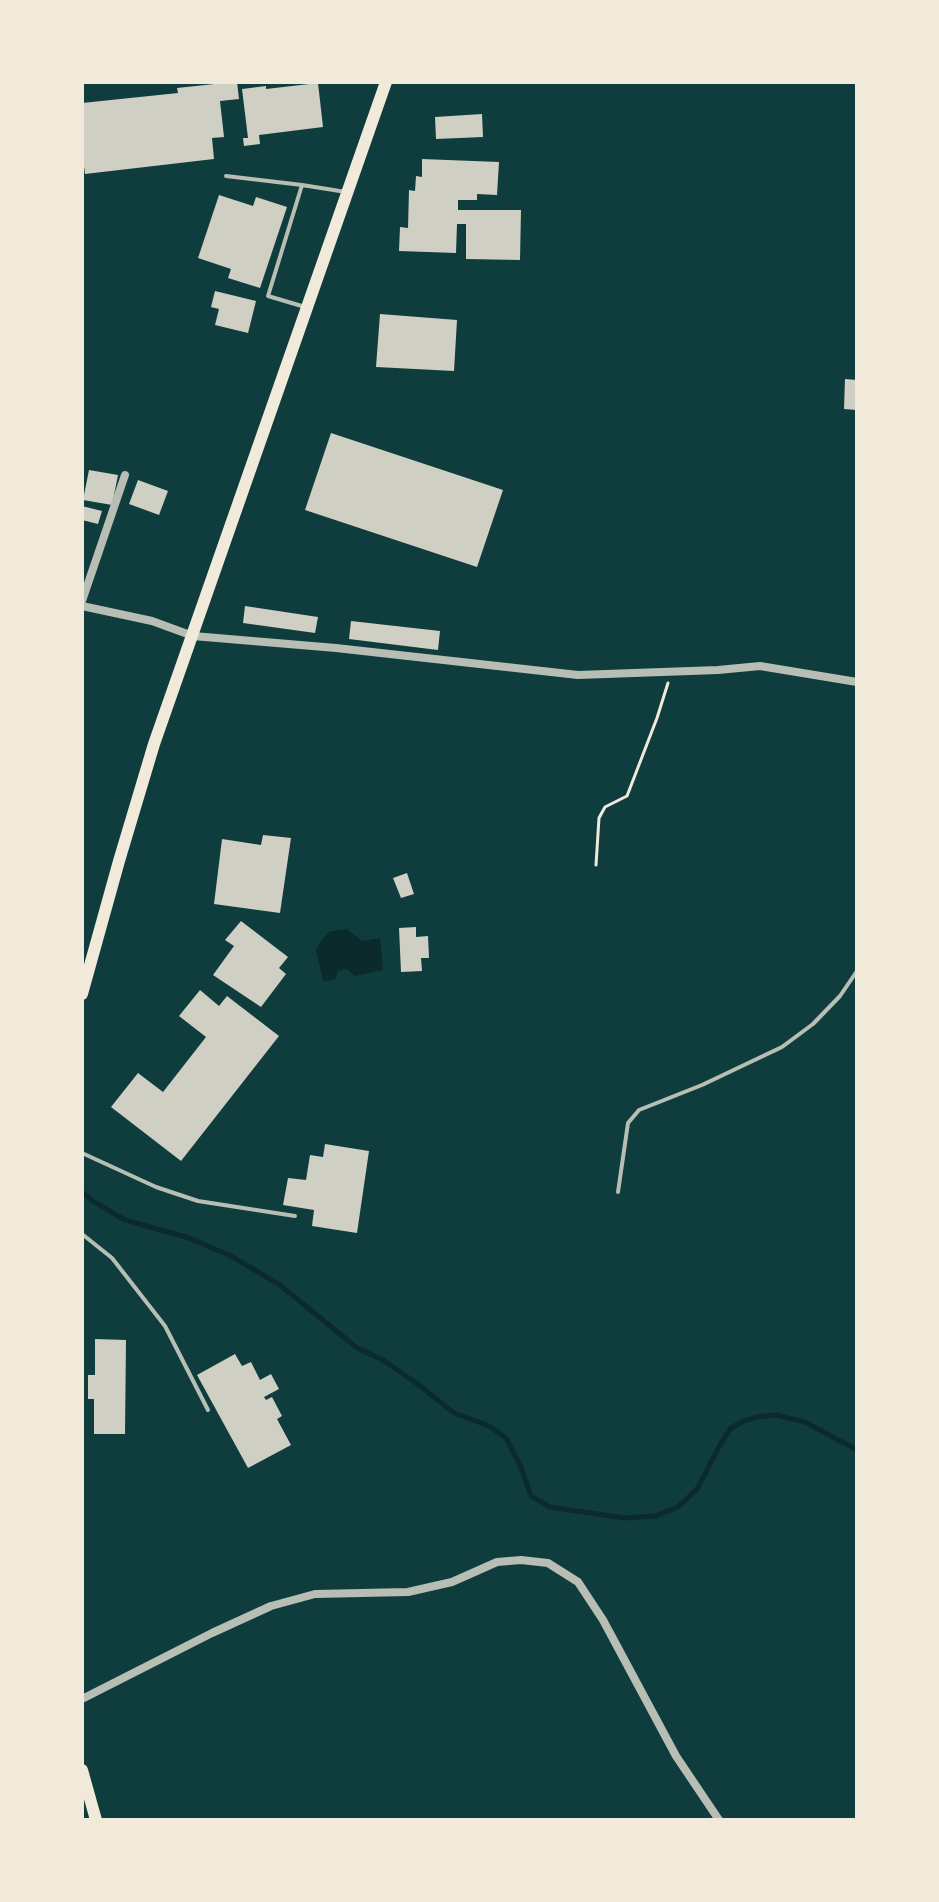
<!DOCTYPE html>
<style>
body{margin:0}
#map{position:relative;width:939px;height:1902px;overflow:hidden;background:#0f3d3e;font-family:"DejaVu Sans",sans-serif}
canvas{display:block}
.frame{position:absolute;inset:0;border:84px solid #f1e9da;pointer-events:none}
</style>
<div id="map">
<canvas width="939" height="1902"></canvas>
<div class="frame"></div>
</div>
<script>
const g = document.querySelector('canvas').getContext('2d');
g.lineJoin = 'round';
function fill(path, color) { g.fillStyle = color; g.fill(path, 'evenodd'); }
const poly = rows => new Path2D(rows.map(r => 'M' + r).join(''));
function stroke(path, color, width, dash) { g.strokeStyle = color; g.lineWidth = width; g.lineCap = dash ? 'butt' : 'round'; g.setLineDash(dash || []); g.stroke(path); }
const water = poly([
 [347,929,362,941,380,938,383,970,355,976,347,969,338,971,335,980,323,981,316,949,328,932]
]);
const stream = poly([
 [82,1192,93,1201,125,1220,189,1238,231,1256,280,1285,357,1348,383,1360,419,1385,454,1413,489,1426,506,1438,521,1467,531,1496,550,1507,624,1518,656,1516,678,1507,697,1489,721,1443,731,1428,744,1421,757,1417,776,1415,805,1422,857,1450]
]);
const building = poly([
 [233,82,237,82,239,99,220,101,224,137,212,138,214,159,85,174,82,151,82,103,178,93,177,88],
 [318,83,323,127,259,135,260,144,244,146,243,138,248,138,242,89,266,86,266,89],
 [482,114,483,137,436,139,435,117],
 [422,159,499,162,497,195,477,194,477,200,458,200,458,210,521,210,520,260,466,259,466,224,457,224,456,253,399,251,400,227,408,228,409,190,415,191,416,176,422,177],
 [219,195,253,206,256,197,287,207,260,288,228,278,231,269,198,258],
 [215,291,256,301,248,333,215,325,219,309,211,307],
 [380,314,457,320,454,371,376,367],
 [845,379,857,380,857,410,844,409],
 [331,433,503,490,477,567,305,510],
 [89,470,118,475,112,505,83,500],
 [138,480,168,491,159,515,129,504],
 [82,506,102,511,98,524,82,520],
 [245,606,318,617,315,633,243,623],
 [351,621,440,631,438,650,349,639],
 [263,835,291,838,280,913,214,904,222,839,261,845],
 [407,873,414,894,401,898,393,878],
 [241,921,288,957,279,968,286,974,261,1007,213,975,234,946,225,940],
 [416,927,416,937,428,936,429,958,421,958,422,971,401,972,399,928],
 [200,990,219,1006,227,996,279,1036,181,1161,111,1107,138,1073,163,1092,206,1037,179,1016],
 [325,1144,369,1151,357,1233,312,1226,314,1210,283,1205,288,1178,306,1180,310,1155,323,1157],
 [95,1339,126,1340,125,1434,94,1434,94,1399,88,1399,88,1375,95,1375],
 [235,1354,242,1366,251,1362,260,1380,271,1374,279,1389,264,1397,266,1400,272,1397,282,1416,277,1419,291,1445,248,1468,197,1375]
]);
const path = poly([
 [596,865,599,818,605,807,627,796,657,718,668,683]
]);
const service = poly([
 [226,176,302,185],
 [305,307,268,296,302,185,346,192],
 [82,1153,156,1187,198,1201,295,1216],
 [618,1192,628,1123,639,1110,702,1085,782,1047,813,1024,840,996,857,971],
 [82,1234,112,1258,165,1326,208,1410]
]);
const minor = poly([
 [82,601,125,475],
 [82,606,152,621,193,636,336,648,578,675,718,670,760,666,857,682],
 [82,1699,212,1633,271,1606,315,1594,408,1592,452,1582,497,1562,521,1560,548,1563,578,1582,603,1620,676,1756,719,1820]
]);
const primary = poly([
 [82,994,119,861,154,744,386,82],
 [82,1770,96,1820]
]);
fill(water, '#0a2a2b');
stroke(stream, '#0a2a2b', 5);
fill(building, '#cfcfc3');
stroke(path, '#f1e9da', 3);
stroke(service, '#b8beb3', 4);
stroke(minor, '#b8beb3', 8);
stroke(primary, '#f1e9da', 12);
</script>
